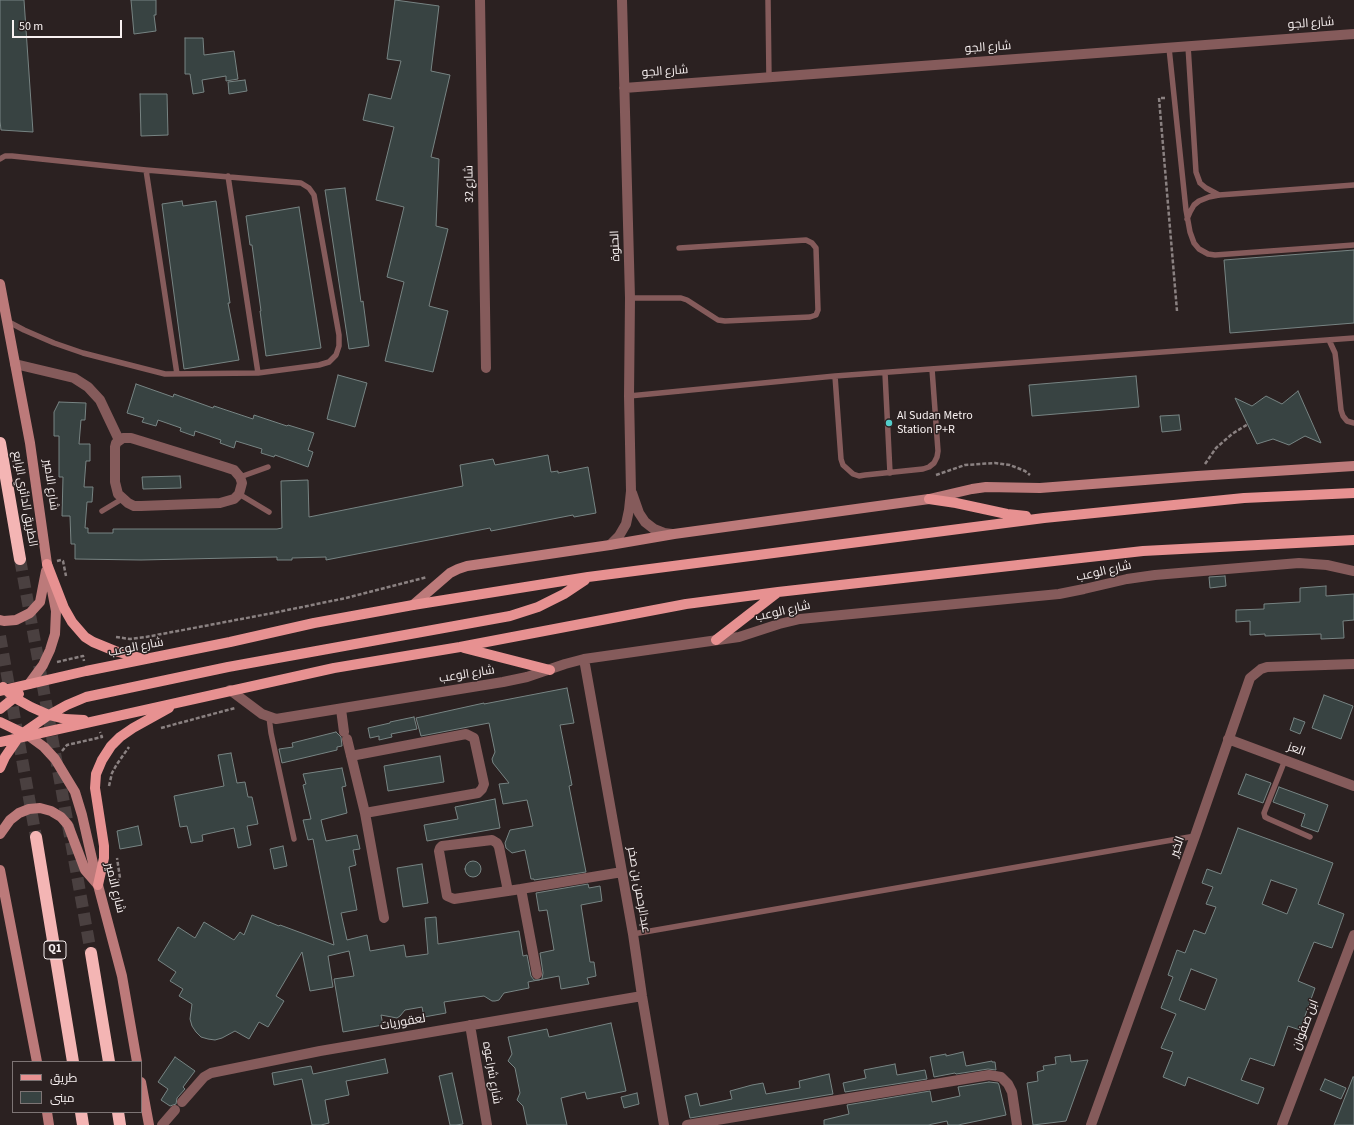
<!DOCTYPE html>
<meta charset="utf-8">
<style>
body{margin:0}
#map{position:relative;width:1354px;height:1125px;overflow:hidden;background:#2b2121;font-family:"Source Sans 3",Cairo,sans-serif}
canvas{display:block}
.legend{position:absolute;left:12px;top:1061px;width:130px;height:52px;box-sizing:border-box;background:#2b2121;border:1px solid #7d7474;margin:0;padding:5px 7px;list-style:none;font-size:12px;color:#f8f1f1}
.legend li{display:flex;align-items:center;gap:8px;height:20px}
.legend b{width:20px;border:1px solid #7d7474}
.scale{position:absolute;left:12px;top:20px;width:110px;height:18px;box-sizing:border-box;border:2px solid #f8f1f1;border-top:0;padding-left:5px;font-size:12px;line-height:14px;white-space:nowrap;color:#f8f1f1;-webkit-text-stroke:3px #2b2121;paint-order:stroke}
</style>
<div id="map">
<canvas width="1354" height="1125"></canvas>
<ul class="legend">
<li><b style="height:5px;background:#e79191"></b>طريق</li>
<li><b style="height:11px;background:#384342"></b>مبنى</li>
</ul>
<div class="scale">50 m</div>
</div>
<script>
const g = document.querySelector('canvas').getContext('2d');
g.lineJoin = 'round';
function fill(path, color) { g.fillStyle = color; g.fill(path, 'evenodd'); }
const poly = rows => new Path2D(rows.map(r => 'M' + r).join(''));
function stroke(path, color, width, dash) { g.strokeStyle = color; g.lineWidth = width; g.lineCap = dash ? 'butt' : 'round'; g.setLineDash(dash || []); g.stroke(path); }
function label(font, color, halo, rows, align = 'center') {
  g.font = font + ' "Source Sans 3",Cairo,sans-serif'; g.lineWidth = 3; g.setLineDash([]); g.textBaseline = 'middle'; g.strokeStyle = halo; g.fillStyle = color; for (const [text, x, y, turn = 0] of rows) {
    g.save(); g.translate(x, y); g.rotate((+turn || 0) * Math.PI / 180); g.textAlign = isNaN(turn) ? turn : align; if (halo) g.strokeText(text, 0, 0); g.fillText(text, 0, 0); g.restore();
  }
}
const building = poly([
 [0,0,24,0,33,132,1,130,0,121,0,0],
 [131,0,156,0,156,15,154,15,156,31,134,34,131,0],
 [395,0,439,6,431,71,450,75,431,157,439,159,436,226,448,229,429,306,448,311,433,372,385,361,404,282,387,277,404,207,376,200,394,127,363,120,369,94,391,99,401,61,387,59,395,0],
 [185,38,203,38,204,55,234,51,238,79,226,81,226,76,202,80,204,92,193,94,190,74,185,74,185,38],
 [245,80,247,91,229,94,228,82,245,80],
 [140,94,167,94,168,135,141,136,140,94],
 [345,188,361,302,363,301,369,346,349,349,325,190,345,188],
 [182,201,183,206,216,201,230,303,228,303,239,360,184,369,162,204,182,201],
 [299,207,321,348,266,356,260,311,261,311,252,245,250,245,246,216,299,207],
 [1354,250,1354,323,1230,333,1224,260,1354,250],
 [338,375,367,383,355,427,327,419,338,375],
 [1136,376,1139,407,1032,416,1029,385,1136,376],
 [136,384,173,397,174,394,213,408,214,406,253,419,254,415,287,426,288,425,314,433,308,450,313,452,308,467,275,455,274,457,261,453,262,449,236,441,234,448,220,443,221,440,195,431,194,436,180,431,181,428,158,420,156,426,142,422,144,418,127,413,136,384],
 [1298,391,1321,443,1305,436,1289,445,1273,439,1257,444,1235,398,1252,406,1266,396,1282,404,1298,391],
 [59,402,86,403,85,420,81,420,79,444,90,444,90,461,86,461,84,487,93,487,92,502,87,502,85,528,88,528,88,533,113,533,113,529,277,529,282,528,281,481,308,480,309,517,463,486,460,465,493,459,495,465,548,455,551,472,558,471,558,473,588,467,596,513,574,517,573,515,491,531,490,528,326,560,326,557,292,558,292,560,277,560,277,557,141,560,75,559,75,544,71,544,70,516,62,516,63,477,59,477,59,436,54,436,54,412,59,402],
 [1179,415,1181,430,1162,432,1160,416,1179,415],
 [180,476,181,488,143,489,142,477,180,476],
 [1225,576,1226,586,1210,588,1209,577,1225,576],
 [1326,586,1326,596,1354,594,1354,620,1343,621,1344,638,1321,639,1321,634,1265,636,1265,634,1250,635,1250,621,1236,622,1236,610,1264,609,1264,604,1300,602,1300,588,1326,586],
 [567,688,574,723,560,725,572,785,569,786,586,872,534,880,534,879,531,879,525,850,512,853,506,848,505,843,510,830,533,826,527,800,503,804,499,784,509,783,493,763,492,759,495,752,489,723,421,736,416,718,484,703,484,704,567,688],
 [1324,695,1353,706,1341,739,1312,728,1324,695],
 [414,717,417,729,391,734,392,737,379,740,379,736,370,738,368,728,390,723,390,722,414,717],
 [1294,718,1305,722,1300,734,1290,730,1294,718],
 [336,732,341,737,342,746,337,747,337,750,282,763,279,749,293,747,292,743,336,732],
 [231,753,237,783,245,782,248,797,252,797,258,824,247,826,251,845,238,848,234,828,202,835,203,841,191,843,187,826,180,827,174,796,224,786,218,755,231,753],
 [440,756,444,782,388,791,384,766,440,756],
 [342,768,346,786,342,787,347,813,321,820,326,841,357,835,360,849,353,850,356,865,349,867,357,910,341,913,347,940,367,935,370,951,404,945,406,957,428,954,425,918,436,917,438,944,519,931,523,956,527,955,531,976,534,980,539,980,542,979,543,973,540,953,554,950,547,910,539,911,536,893,588,884,589,888,600,886,602,901,581,905,590,962,594,962,596,976,587,978,589,984,561,989,559,976,528,982,529,988,504,993,499,1000,495,1001,492,1001,484,996,444,1002,446,1013,424,1017,422,1007,405,1010,400,1016,397,1018,381,1015,383,1025,343,1032,334,979,354,976,349,951,328,956,333,987,310,991,302,952,276,996,284,1001,268,1027,259,1022,249,1039,235,1031,222,1038,215,1040,208,1039,201,1037,196,1032,192,1026,190,1019,192,1004,179,996,183,989,170,981,176,972,158,960,178,927,195,938,204,922,234,940,240,932,244,935,252,915,279,926,280,925,334,945,313,839,308,840,303,820,311,819,303,785,306,784,303,774,342,768],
 [1246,774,1271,783,1263,803,1238,794,1246,774],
 [1279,787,1328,805,1318,832,1301,826,1305,814,1273,802,1279,787],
 [495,799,500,828,427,841,424,825,458,819,455,807,495,799],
 [138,826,142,845,120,849,117,831,138,826],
 [1238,828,1333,863,1318,904,1344,914,1332,948,1314,942,1298,981,1315,988,1300,1030,1288,1026,1274,1066,1250,1058,1241,1080,1264,1088,1258,1104,1188,1077,1185,1086,1163,1077,1173,1052,1161,1048,1176,1014,1161,1008,1173,977,1168,975,1177,950,1185,953,1194,930,1205,934,1216,907,1206,904,1213,887,1202,883,1207,869,1221,874,1238,828],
 [1271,880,1297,889,1287,914,1262,904,1271,880],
 [1191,969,1217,979,1205,1010,1179,1000,1191,969],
 [283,846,287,866,274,869,270,849,283,846],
 '465 869a8 8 0 1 1 16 0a8 8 0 1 1-16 0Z',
 [422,864,428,903,403,907,397,868,422,864],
 [611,1023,626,1091,587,1099,585,1092,561,1098,567,1125,527,1125,523,1106,517,1100,520,1093,515,1068,508,1061,512,1054,508,1037,547,1029,549,1037,611,1023],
 [963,1052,966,1066,992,1061,992,1062,995,1062,996,1070,988,1069,956,1074,955,1073,934,1077,930,1057,946,1054,946,1056,963,1052],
 [1070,1055,1071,1062,1088,1060,1066,1121,1033,1125,1027,1083,1038,1081,1037,1072,1044,1070,1043,1066,1056,1064,1055,1057,1070,1055],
 [175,1057,195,1071,183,1087,185,1089,177,1098,176,1104,170,1106,161,1100,168,1089,158,1082,175,1057],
 [385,1059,388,1073,346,1081,349,1095,325,1100,329,1123,321,1125,312,1125,302,1079,274,1085,272,1073,311,1066,313,1074,385,1059],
 [895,1064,897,1075,925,1070,927,1079,845,1092,843,1083,866,1078,864,1070,895,1064],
 [452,1073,463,1124,456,1125,450,1125,439,1076,452,1073],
 [829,1074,833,1094,690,1118,685,1096,697,1093,700,1106,732,1099,730,1091,752,1085,763,1083,766,1094,800,1088,799,1081,829,1074],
 [1353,1077,1354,1077,1354,1125,1334,1125,1353,1077],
 [1325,1079,1346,1088,1341,1099,1320,1090,1325,1079],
 [989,1082,998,1083,999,1085,1006,1115,958,1125,948,1125,947,1121,928,1125,824,1125,824,1120,849,1114,847,1105,930,1091,932,1102,960,1096,958,1087,989,1082],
 [637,1093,639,1104,624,1108,621,1097,637,1093]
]);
const highwayTunnel = poly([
 [20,559,91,953],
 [0,636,36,837]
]);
const path = poly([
 [1165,98,1159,98,1177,311],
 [1205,464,1216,448,1232,434,1248,424],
 [936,475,965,465,995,463,1010,465,1025,471,1030,475],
 [57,561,61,560,63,561,66,576],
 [116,637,130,639,146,637,273,613,346,598,427,577],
 [57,662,83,656,84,661],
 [161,728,235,708],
 [62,751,67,745,102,737,100,732],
 [109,786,112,773,117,764,129,747],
 [110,882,118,881,120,878,117,858]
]);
const lane = poly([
 [768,0,769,78],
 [1188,46,1196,172,1200,183,1206,188,1219,195],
 [1169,48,1186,210,1190,232,1194,243,1199,249,1208,254,1215,255,1354,245],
 [0,159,5,156,12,156,146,170,301,183,309,188,314,195,339,335,339,346,336,355,329,362,319,365,258,373,165,374,83,353,54,343,24,330,7,321],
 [146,170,177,374],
 [228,176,258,373],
 [1187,219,1190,212,1194,205,1199,201,1209,197,1219,195,1354,185],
 [630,298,681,298,687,300,718,320,725,321,810,317,816,315,818,310,816,248,812,243,806,240,679,248],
 [1329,340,1335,353,1336,361,1341,410,1343,416,1347,421,1354,423],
 [885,373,890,473],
 [835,376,841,459,843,465,853,474,859,476,865,475,923,469,929,467,934,463,937,457,938,451,932,369],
 [629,396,835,376,1354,338],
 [240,477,268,467],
 [239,494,269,512],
 [102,511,122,499],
 [269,717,271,733,294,839],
 [1285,760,1264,813,1265,817,1269,819,1310,837],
 [633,934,1195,836]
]);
const street = poly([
 [480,0,486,368],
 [624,88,1354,34],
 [15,364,74,378,88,387,100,400,119,440],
 [123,438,131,438,225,467,234,470,240,477,242,483,239,494,234,499,220,503,141,506,134,506,128,503,118,494,115,482,115,447,116,443,123,438],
 [632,493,639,513,645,522,654,529,664,533,672,534],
 [610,545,619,536,626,524,629,510,631,491,629,396,630,298,622,0],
 [584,659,633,934,642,996,664,1125],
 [230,690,262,714,276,719,503,682,527,677,565,664,584,659,739,637,779,624,800,619,1059,594,1084,589,1127,579,1155,575,1299,563,1327,565,1354,571],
 [341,709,344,732],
 [347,739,365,813,384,918],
 [1228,739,1354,786],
 [351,756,466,734,474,738,484,784,482,789,478,793,365,813],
 [521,889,537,974],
 [508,891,499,847,497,843,492,840,442,846,440,848,439,851,447,896,454,899,521,889,622,872],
 [470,1025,487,1125],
 [182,1102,204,1077,211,1073,320,1051,642,996],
 [162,1125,175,1110],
 [687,1125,989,1075,1001,1077,1008,1084,1012,1092,1017,1125],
 [1091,1125,1195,836,1250,678,1261,669,1267,667,1354,664],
 [1282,1125,1354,935]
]);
const secondary = poly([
 [0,284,30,443,47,564,56,611,55,634,50,650,43,665,29,684],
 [413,605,450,573,458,569,467,566,610,545,674,534,929,499,972,489,986,487,1040,488,1197,476,1354,466],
 [0,620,4,621,16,620,30,613,40,602,46,571],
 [29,736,44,747,55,759,75,792,82,815,98,885,122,976,137,1062],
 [0,834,10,820,19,813,29,809,40,808,51,811,61,817,68,825,85,870,98,885],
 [0,870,37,1062],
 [141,1082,149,1125],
 [47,1112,49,1125]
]);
const primary = poly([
 [929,499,956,503,1007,514,1026,516],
 [47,564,64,608,72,622,85,637,93,642,115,651,144,659],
 [716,640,778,592],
 [464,648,550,670],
 [3,687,15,698,31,707,49,715,65,719,84,720],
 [0,691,86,671,230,642,314,623,413,605,588,577,1044,518,1244,498,1354,493],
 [0,709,19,694],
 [0,722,27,735],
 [0,742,334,668,460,647,686,604,778,592,1143,551,1354,540],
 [0,768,5,757,18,738,23,733,49,715,67,705,86,697,228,667,510,616,538,607,564,594,585,580],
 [98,885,104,858,104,846,95,788,96,774,102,760,111,746,120,737,133,728,169,708]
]);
const highway = poly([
 [0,443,20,559],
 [36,837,73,1062],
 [91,953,109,1062],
 [81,1112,83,1125],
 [118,1112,120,1125]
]);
const markers = [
 [889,423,4,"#53cdcb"]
];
const shields = [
 [55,950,22]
];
const shieldNames = [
 ["Q1",55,950]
];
const streetNames = [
 ["شارع الجو",1311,24,-4],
 ["شارع الجو",988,48,-4],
 ["شارع الجو",665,72,-4],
 ["شارع 32",470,184,-91],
 ["الحنوة",616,246,-92],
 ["شارع الامير",50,485,82],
 ["الطريق الدائري الرابع",24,499,80],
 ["شارع الوعب",1104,572,-13],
 ["شارع الوعب",783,612,-13],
 ["شارع الوعب",136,648,-11],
 ["شارع الوعب",467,675,-9],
 ["العز",1296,750,20],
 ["الخير",1178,847,-70],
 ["شارع الامير",114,888,76],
 ["عبدالرحمن بن صخر",638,890,80],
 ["لعقوريات",403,1023,-10],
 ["ابن صفوان",1306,1025,-69],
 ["شارع شراعوه",491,1073,80]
];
const poiNames = [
 ["Al Sudan Metro",897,416],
 ["Station P+R",897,430]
];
fill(building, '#384342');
stroke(building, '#778483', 1);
stroke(highwayTunnel, '#4a4040', 12, [12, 6]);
stroke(path, '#8a8181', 2.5, [4, 2]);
stroke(lane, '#855b5b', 5.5);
stroke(street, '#855b5b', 10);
stroke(secondary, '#bc7a7a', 10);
stroke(primary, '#e79191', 10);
stroke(highway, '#f4b5b4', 12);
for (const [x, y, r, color] of markers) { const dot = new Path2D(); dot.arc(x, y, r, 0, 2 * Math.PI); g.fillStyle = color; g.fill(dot); stroke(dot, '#2b2121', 1.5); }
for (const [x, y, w] of shields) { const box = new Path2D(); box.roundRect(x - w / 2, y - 9, w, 18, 3); g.fillStyle = '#2b2121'; g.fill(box); stroke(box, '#f8f1f1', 1); }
label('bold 11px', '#f8f1f1', null, shieldNames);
label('12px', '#f8f1f1', '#2b2121', streetNames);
label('12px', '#f8f1f1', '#2b2121', poiNames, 'left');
</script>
